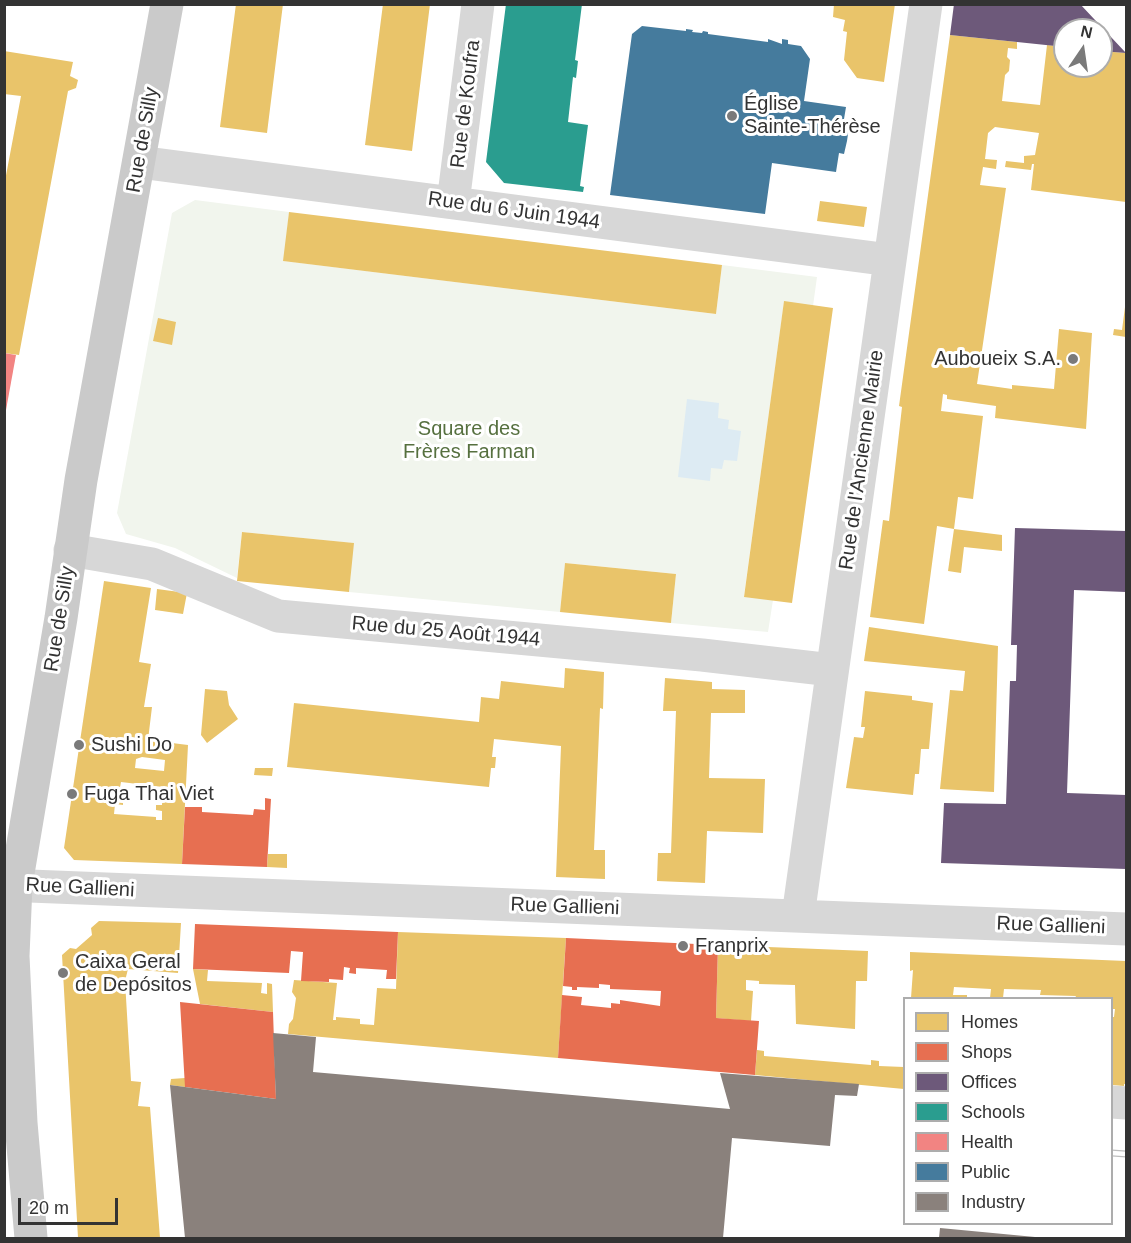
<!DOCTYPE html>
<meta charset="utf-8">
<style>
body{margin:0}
#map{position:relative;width:1131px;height:1243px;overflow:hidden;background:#fff;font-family:Helvetica,sans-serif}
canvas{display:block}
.frame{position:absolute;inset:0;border:6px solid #333;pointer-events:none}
.legend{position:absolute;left:903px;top:997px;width:210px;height:228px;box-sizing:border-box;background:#fff;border:2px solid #adadad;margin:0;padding:8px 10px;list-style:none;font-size:18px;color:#333}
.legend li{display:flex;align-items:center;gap:12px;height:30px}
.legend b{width:30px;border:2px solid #adadad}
.north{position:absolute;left:1053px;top:18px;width:60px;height:60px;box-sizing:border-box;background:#fff;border:2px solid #adadad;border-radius:50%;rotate:13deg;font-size:16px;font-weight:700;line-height:24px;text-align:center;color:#333}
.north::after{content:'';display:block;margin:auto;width:21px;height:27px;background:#7a7a7a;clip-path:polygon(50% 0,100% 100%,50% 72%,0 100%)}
.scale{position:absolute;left:18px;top:1198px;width:100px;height:27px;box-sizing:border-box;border:3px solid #333;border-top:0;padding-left:8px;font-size:18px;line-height:21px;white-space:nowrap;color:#333;-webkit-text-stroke:4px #fff;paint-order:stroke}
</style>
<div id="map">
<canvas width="1131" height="1243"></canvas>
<div class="frame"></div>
<ul class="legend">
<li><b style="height:16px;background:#e9c46a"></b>Homes</li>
<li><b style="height:16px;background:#e76f51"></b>Shops</li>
<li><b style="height:16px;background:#6d597a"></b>Offices</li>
<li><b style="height:16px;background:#2a9d8f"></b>Schools</li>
<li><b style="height:16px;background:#f28482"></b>Health</li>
<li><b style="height:16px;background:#457b9d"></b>Public</li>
<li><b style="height:16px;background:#8a817c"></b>Industry</li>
</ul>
<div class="north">N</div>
<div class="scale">20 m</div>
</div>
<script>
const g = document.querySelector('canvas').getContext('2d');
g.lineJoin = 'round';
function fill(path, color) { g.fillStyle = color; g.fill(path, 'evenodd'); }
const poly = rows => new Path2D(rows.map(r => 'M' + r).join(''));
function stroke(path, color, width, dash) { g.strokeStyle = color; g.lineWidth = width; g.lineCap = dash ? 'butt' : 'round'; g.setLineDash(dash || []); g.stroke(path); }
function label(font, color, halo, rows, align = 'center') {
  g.font = font + ' Helvetica,sans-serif'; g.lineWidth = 6; g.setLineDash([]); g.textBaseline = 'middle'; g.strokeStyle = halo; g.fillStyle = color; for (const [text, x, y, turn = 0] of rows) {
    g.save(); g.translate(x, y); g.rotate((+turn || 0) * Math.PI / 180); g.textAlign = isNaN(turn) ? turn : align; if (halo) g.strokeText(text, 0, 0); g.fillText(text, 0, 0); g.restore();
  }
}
const green = poly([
 [195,200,289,212,284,261,716,314,722,265,817,277,813,306,784,302,744,596,773,600,768,632,671,623,676,574,565,563,560,612,349,592,353,543,242,532,237,578,175,548,126,534,117,513,172,213]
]);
const water = poly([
 [687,399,719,403,718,418,729,420,728,429,741,431,737,461,724,460,722,469,711,468,710,481,678,477]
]);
const homes = poly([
 [236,4,283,4,267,133,220,127],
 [383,4,430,4,412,151,365,145],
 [834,4,895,4,884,82,857,78,844,60,847,32,843,31,845,20,833,17],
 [950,35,1017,42,1017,49,1008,48,1007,57,1010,60,1009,71,1005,75,1002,101,1040,105,1047,45,1065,47,1065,66,1101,66,1101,51,1126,53,1126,202,1031,190,1034,164,1032,164,1031,170,1005,167,1006,161,1024,163,1024,156,1035,155,1039,133,995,127,988,133,985,159,997,160,996,169,983,167,980,185,1006,188,977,384,1012,389,1012,385,1054,389,1059,329,1092,333,1086,429,995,418,996,406,947,399,947,395,943,394,941,411,983,416,973,499,958,497,954,529,937,526,924,624,870,617,883,520,889,521,902,407,899,406],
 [4,51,73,62,70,76,78,80,76,88,68,91,19,355,4,353,4,186,21,96,4,94],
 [820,201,867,207,864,227,817,221],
 [289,212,722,265,716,314,283,261],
 [784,301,833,308,792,603,744,597],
 [1125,307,1126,337,1113,335,1114,329,1122,330],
 [158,318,176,322,172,345,153,341],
 [954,529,1002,535,1002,551,964,547,961,573,948,571],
 [242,532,354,543,349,592,237,581],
 [565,563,676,574,671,623,560,612],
 [104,581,151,588,139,662,151,664,144,707,152,707,148,740,188,745,182,864,74,860,64,848],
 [142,757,165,760,164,771,135,768,136,759],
 [121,782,163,787,162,805,156,805,156,810,162,811,162,820,156,820,156,817,114,814,115,804,123,805,123,801,118,799],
 [157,589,187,593,183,614,155,610],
 [869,627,998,646,994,792,940,789,950,690,963,691,965,671,864,661],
 [565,668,604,672,603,709,600,708,594,850,605,850,605,879,556,877,561,746,494,739,492,757,496,757,495,768,491,768,489,787,287,767,294,703,479,722,481,697,499,699,501,681,564,688],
 [665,678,712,682,712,689,745,690,745,713,711,713,709,778,765,779,763,833,707,831,705,883,657,881,658,853,671,853,676,711,663,711],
 [205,689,227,691,229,705,238,719,207,743,201,735],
 [865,691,912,696,912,700,933,703,929,749,921,749,919,774,915,774,913,795,846,788,854,737,863,738,865,727,861,727],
 [255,768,273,768,272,776,254,775],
 [268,854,287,854,287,868,267,867],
 [99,921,181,923,178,973,128,969,125,981,131,1081,141,1082,138,1106,150,1107,160,1238,78,1238,62,955,70,948,76,949,92,935,91,928],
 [398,932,566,938,558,1058,288,1034,289,1024,293,1019,296,998,292,992,294,980,337,983,333,1020,336,1020,336,1017,360,1019,360,1024,374,1025,377,988,396,989],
 [718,945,868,951,867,981,856,981,855,1029,796,1024,795,985,759,984,759,981,746,980,746,990,753,991,751,1021,716,1018],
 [910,952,1126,961,1126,1084,1124,1084,1124,1086,1112,1085,1112,1017,1114,1017,1115,1009,1112,1009,1112,998,1075,998,1076,996,1040,995,1041,990,1004,989,1003,998,990,998,991,989,954,987,953,995,967,995,967,998,911,998,913,970,910,971],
 [193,969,208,970,207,981,262,983,261,993,267,994,267,983,272,984,273,1012,200,1004],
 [757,1050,764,1051,764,1056,871,1065,871,1060,879,1061,879,1066,904,1067,904,1089,755,1075],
 [185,1078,185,1087,170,1085,171,1079]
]);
const shops = poly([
 [265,798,271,799,267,867,182,864,185,807,202,807,202,812,253,815,254,809,265,810],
 [195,924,398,932,396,979,386,979,387,970,356,968,356,974,349,973,350,968,344,967,343,980,329,979,329,982,301,981,303,952,291,951,289,973,193,969],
 [566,938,718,945,716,1018,759,1021,755,1075,558,1058,562,995,582,997,581,1005,611,1008,611,1003,620,1004,620,1000,660,1006,661,991,610,989,610,985,599,984,599,988,577,987,577,990,572,990,572,987,563,986],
 [180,1002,273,1012,276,1099,185,1087]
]);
const offices = poly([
 [954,4,1080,4,1126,53,1101,51,1101,30,1065,30,1065,47,950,35],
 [1015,528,1126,531,1126,592,1074,590,1067,793,1126,795,1126,869,941,863,944,803,1006,804,1010,681,1016,681,1017,645,1011,645]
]);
const schools = poly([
 [506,4,582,4,575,60,578,61,576,78,573,77,568,122,588,125,580,186,584,187,583,192,504,183,486,162]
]);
const health = poly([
 [4,353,16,355,6,410,4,410]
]);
const public = poly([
 [642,26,686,31,686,29,693,30,692,32,702,33,703,31,708,32,708,34,768,42,768,39,782,44,782,39,788,40,788,44,801,46,810,59,804,101,846,107,843,125,849,127,847,141,844,154,839,153,836,172,772,163,765,214,610,195,632,34]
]);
const industry = poly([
 [273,1033,316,1037,313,1072,730,1109,720,1073,859,1084,857,1096,835,1095,830,1146,732,1138,723,1238,185,1238,170,1085,276,1099],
 [940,1228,1035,1237,1035,1238,939,1238]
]);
const minor = poly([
 [139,162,890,260],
 [453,203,478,4],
 [70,550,152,564,278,616,702,655,832,670],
 [4,885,1126,929],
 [798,916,926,4],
 [1112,1102,1126,1103]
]);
const major = poly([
 [31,1238,21,1123,13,956,16,885,61,618,81,480,167,4]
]);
const rail = poly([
 [1112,1153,1126,1154]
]);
const markers = [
 [732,116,6,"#7a7a7a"],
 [1073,359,6,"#7a7a7a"],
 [79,745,6,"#7a7a7a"],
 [72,794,6,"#7a7a7a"],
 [683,946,6,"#7a7a7a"],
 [63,973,6,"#7a7a7a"]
];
const streetNames = [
 ["Rue de Koufra",466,104,-83],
 ["Rue de Silly",143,140,-80],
 ["Rue du 6 Juin 1944",514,211,8],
 ["Rue de l'Ancienne Mairie",862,460,-82],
 ["Rue de Silly",60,619,-81],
 ["Rue du 25 Août 1944",446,632,5],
 ["Rue Gallieni",80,888,3],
 ["Rue Gallieni",565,907,2],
 ["Rue Gallieni",1051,926,2]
];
const poiNames = [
 ["Église",744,104],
 ["Sainte-Thérèse",744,127],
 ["Auboueix S.A.",1061,359,"right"],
 ["Sushi Do",91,745],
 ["Fuga Thai Viet",84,794],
 ["Franprix",695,946],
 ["Caixa Geral",75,962],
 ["de Depósitos",75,985]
];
const parkNames = [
 ["Square des",469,429],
 ["Frères Farman",469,452]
];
fill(green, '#f1f5ed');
fill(water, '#ddebf3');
fill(homes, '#e9c46a');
fill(shops, '#e76f51');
fill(offices, '#6d597a');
fill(schools, '#2a9d8f');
fill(health, '#f28482');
fill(public, '#457b9d');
fill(industry, '#8a817c');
stroke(minor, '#d7d7d7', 33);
stroke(major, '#cacaca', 33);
stroke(rail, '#bebebe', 7);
stroke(rail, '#fff', 4.5, [14]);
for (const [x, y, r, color] of markers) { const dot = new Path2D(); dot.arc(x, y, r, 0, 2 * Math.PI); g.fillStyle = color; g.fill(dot); stroke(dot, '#fff', 2); }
label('20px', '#333', '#fff', streetNames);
label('20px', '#333', '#fff', poiNames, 'left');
label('20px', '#56703f', '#fff', parkNames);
</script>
